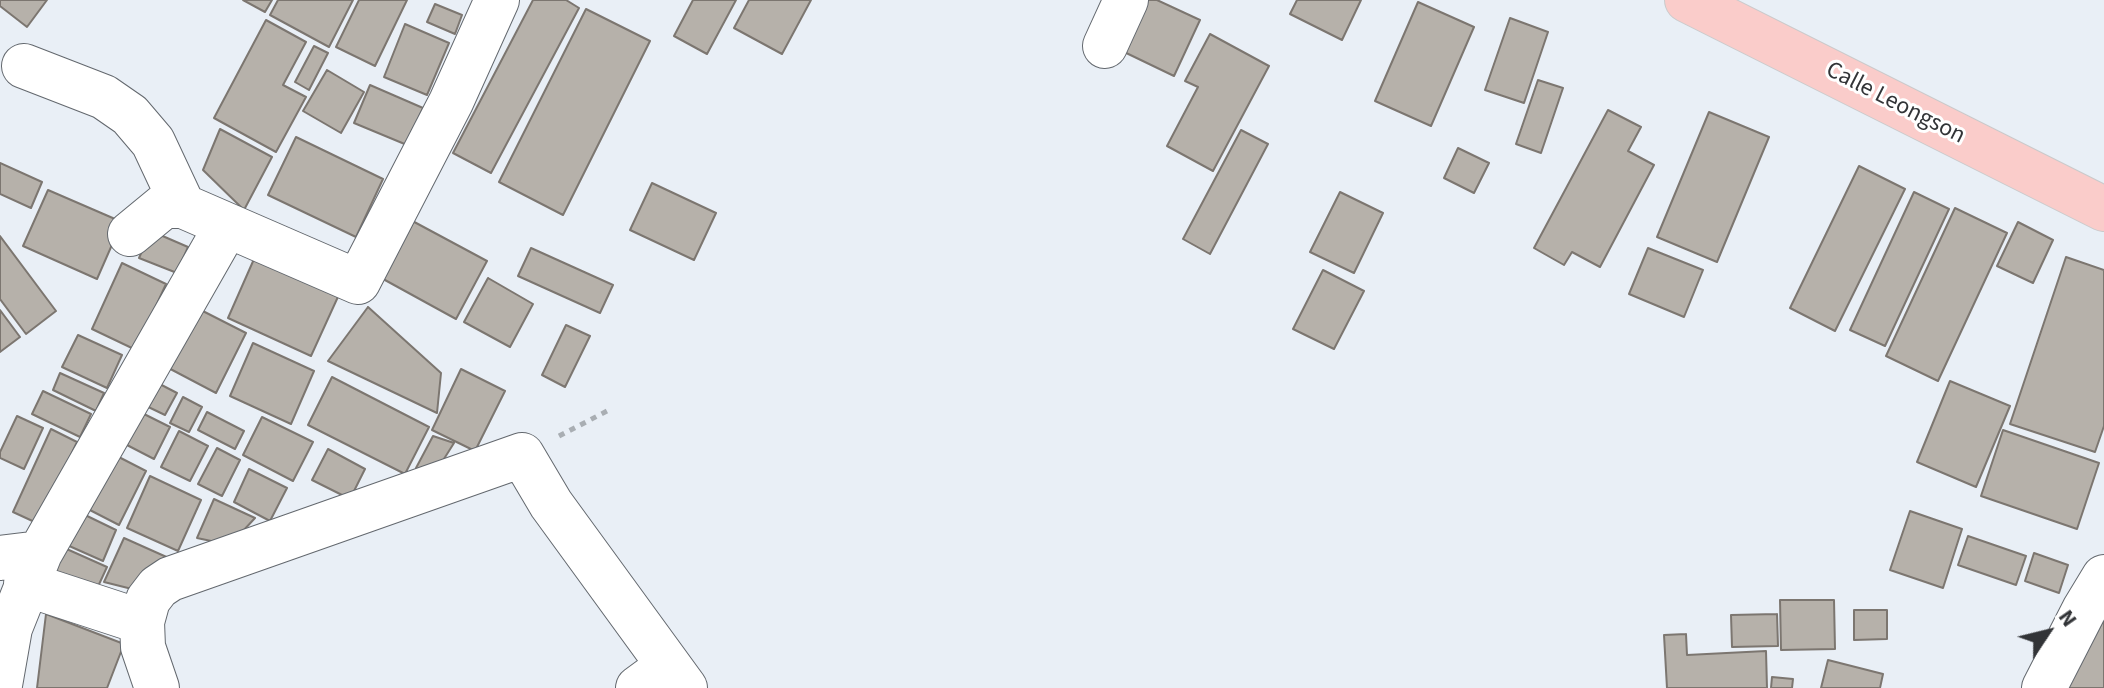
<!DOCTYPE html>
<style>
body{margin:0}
#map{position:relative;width:2104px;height:688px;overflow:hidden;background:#e9eff6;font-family:"Source Sans 3",sans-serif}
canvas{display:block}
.north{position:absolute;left:2008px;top:592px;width:80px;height:80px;-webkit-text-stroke:6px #fff;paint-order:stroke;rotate:55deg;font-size:22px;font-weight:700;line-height:32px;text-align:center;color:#323437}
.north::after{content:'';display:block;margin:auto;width:28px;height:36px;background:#323437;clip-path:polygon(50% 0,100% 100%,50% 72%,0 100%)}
</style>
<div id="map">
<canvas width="2104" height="688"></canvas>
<div class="north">N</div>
</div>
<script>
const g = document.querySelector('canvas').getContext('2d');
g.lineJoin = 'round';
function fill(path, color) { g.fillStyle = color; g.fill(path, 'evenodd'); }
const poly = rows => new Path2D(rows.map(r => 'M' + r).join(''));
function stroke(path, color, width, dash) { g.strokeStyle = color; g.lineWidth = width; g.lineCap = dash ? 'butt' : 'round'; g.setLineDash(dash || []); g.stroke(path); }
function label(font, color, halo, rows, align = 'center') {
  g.font = font + ' "Source Sans 3",sans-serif'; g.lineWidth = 6; g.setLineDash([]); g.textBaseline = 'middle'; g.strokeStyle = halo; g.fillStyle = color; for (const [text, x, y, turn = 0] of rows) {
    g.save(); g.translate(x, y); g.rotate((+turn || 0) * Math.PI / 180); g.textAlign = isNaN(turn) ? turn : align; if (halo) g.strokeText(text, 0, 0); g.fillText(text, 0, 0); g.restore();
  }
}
const building = poly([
 [0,0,47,0,27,27,0,6,0,0],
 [243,0,272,0,265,12,243,0],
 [278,0,353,0,329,47,270,15,278,0],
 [359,0,407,0,375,66,336,47,359,0],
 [533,0,566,0,579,8,491,173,453,153,533,0],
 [693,0,736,0,707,54,674,36,693,0],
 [749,0,811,0,782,54,734,28,749,0],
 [1143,0,1157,0,1200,20,1174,76,1120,50,1143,0],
 [1297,0,1361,0,1342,40,1290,14,1297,0],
 [1418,2,1474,27,1431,126,1375,101,1418,2],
 [435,4,462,15,455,34,427,22,435,4],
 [586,9,650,41,563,215,499,182,586,9],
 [1510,18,1548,32,1524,103,1485,90,1510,18],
 [266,20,306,42,283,85,306,97,276,152,214,118,266,20],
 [405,24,449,43,427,95,384,77,405,24],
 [1210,34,1269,66,1213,171,1167,146,1198,87,1185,81,1210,34],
 [314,46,328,53,309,90,295,82,314,46],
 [327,70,364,92,341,133,303,111,327,70],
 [1538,80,1563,88,1541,153,1516,144,1538,80],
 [370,85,423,108,407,145,354,123,370,85],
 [1608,110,1641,127,1628,151,1654,165,1600,267,1572,252,1564,265,1534,248,1608,110],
 [1709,112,1769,137,1717,262,1657,237,1709,112],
 [220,129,272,157,244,210,203,170,220,129],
 [1241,130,1268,144,1210,254,1183,239,1241,130],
 [296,137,383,179,356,237,268,195,296,137],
 [1458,148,1489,163,1474,193,1444,178,1458,148],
 [0,163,42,182,31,208,0,194,0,163],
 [1859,166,1905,189,1835,331,1790,308,1859,166],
 [652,183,716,213,694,260,630,230,652,183],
 [48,190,122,222,97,279,23,246,48,190],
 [1340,192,1383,213,1354,273,1310,252,1340,192],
 [1914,192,1949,209,1885,346,1850,330,1914,192],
 [1955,208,2007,233,1938,381,1886,356,1955,208],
 [405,217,487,261,456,319,374,274,405,217],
 [2018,222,2053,240,2033,283,1997,266,2018,222],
 [151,231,188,247,177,273,139,258,151,231],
 [0,236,56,311,26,334,0,299,0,236],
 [531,248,613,285,600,313,518,276,531,248],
 [1648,248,1703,270,1684,317,1629,294,1648,248],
 [258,250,342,288,311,356,228,318,258,250],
 [2066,257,2104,270,2104,426,2095,452,2010,424,2066,257],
 [122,263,166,284,136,350,92,329,122,263],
 [1323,270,1364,291,1334,349,1293,329,1323,270],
 [488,278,533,304,510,347,464,322,488,278],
 [189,304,246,333,216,393,159,363,189,304],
 [368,307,441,373,437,413,328,361,368,307],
 [0,310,20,337,0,352,0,310],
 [566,325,590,336,565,387,542,375,566,325],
 [78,335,122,355,107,388,62,367,78,335],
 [253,343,314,371,291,424,230,396,253,343],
 [461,369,505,391,475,451,432,430,461,369],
 [60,373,104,393,96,411,53,390,60,373],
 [332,377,429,427,405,474,308,425,332,377],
 [152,380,177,393,165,415,140,403,152,380],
 [1950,381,2010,406,1976,487,1917,462,1950,381],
 [43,391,91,414,80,437,32,414,43,391],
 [183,397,202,407,189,432,170,423,183,397],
 [207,412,244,431,235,449,198,430,207,412],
 [142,413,170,427,154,459,125,444,142,413],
 [17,416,43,428,24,469,0,458,0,452,17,416],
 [262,417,313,442,293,481,243,455,262,417],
 [51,429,77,442,39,524,13,512,51,429],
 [2003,430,2099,463,2077,529,1981,496,2003,430],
 [179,431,208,446,190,481,161,467,179,431],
 [433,436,454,443,442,462,417,474,416,468,433,436],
 [217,448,240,460,222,496,198,484,217,448],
 [328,449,365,469,350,499,312,480,328,449],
 [111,453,146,471,119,525,84,507,111,453],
 [249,469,287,488,270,521,234,502,249,469],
 [150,476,201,500,178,551,127,528,150,476],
 [214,499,255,518,230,545,197,538,214,499],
 [1910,511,1962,529,1943,588,1890,570,1910,511],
 [81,513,116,530,103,561,67,545,81,513],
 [1968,536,2026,556,2016,585,1958,565,1968,536],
 [124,538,171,559,140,591,104,582,124,538],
 [51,542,107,567,95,593,40,568,51,542],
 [2034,553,2068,565,2059,593,2025,581,2034,553],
 [1780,600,1834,600,1835,649,1781,650,1780,600],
 [1854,610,1887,610,1887,639,1854,640,1854,610],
 [46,614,124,644,107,688,37,688,46,614],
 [1777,614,1778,646,1732,647,1731,615,1777,614],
 [2104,617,2104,688,2060,688,2104,617],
 [1686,634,1687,655,1766,651,1767,688,1667,688,1664,635,1686,634],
 [1828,660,1883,674,1880,688,1821,688,1828,660],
 [1772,677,1793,679,1792,688,1771,688,1772,677]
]);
const path = poly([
 [559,436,609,410]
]);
const minor = poly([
 [1105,46,1126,0],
 [24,66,104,97,130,115,153,142,183,206],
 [130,234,164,206,183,206,358,282,451,102,497,0],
 [0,558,40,553],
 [26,584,142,622],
 [0,685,10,628,40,553,226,227],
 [157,688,143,647,142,622,148,600,158,587,170,579,522,455,551,504,685,688],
 [638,688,668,666],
 [2044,688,2084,610,2104,577]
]);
const major = poly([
 [1687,0,2104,209]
]);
const streetNames = [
 ["Calle Leongson",1895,104,27]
];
fill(building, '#b6b1aa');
stroke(building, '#7c7670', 2);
stroke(minor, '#63686e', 46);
stroke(major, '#cacacb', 46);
stroke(path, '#a9aeb3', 5, [6, 6]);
stroke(minor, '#fff', 44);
stroke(major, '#faccca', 44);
label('24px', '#323437', '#fff', streetNames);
</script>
